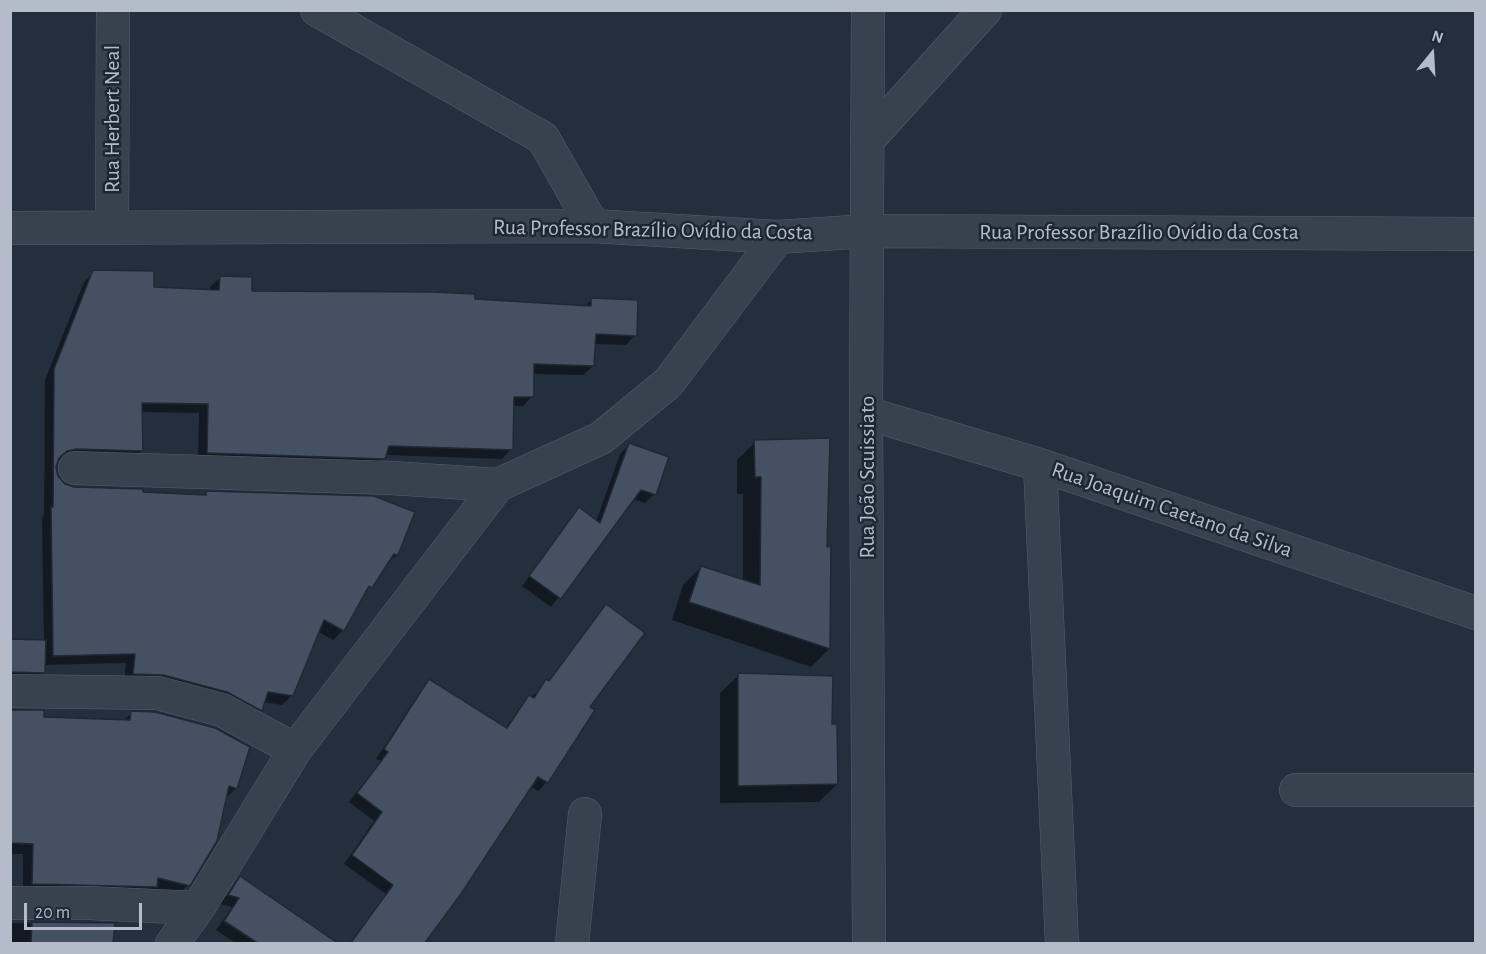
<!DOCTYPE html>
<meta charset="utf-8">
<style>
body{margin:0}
#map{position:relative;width:1486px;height:954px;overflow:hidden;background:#242f3e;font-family:"Alegreya Sans",sans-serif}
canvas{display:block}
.frame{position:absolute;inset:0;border:12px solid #b4bcc9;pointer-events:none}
.north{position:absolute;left:1402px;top:24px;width:60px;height:60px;-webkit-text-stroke:4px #1d2633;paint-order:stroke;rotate:18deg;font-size:16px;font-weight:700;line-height:24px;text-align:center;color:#b4bcc9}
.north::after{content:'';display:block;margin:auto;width:21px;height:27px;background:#b4bcc9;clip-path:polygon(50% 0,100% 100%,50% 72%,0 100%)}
.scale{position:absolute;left:24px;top:903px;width:118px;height:27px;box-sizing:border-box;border:3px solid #b4bcc9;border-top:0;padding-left:8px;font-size:18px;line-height:21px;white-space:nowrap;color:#b4bcc9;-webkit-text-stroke:4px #1d2633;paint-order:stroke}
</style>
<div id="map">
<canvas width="1486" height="954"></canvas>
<div class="frame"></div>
<div class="north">N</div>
<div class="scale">20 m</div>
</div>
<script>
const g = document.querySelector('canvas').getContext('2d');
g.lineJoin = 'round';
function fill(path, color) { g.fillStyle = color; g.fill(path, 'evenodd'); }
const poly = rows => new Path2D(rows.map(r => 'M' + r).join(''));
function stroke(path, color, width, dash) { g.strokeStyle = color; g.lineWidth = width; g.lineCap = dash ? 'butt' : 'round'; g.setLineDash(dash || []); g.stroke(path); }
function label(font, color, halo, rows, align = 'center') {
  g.font = font + ' "Alegreya Sans",sans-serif'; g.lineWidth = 5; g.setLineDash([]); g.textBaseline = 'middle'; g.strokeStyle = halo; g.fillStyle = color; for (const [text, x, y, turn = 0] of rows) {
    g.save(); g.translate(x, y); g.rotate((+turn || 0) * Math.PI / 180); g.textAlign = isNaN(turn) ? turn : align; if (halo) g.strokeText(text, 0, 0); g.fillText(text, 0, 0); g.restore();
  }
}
const shadow = poly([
 [94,272,152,289,210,291,210,287,220,278,250,293,584,307,591,300,635,335,626,345,594,344,593,366,583,375,532,374,532,396,523,406,512,406,511,449,502,459,385,455,374,468,198,462,199,413,141,412,141,451,132,460,57,460,55,467,57,477,64,485,74,488,202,496,206,492,397,555,386,564,362,596,343,630,333,640,317,631,292,695,282,705,264,702,261,710,251,719,124,683,126,663,44,665,44,672,34,682,10,682,10,640,44,642,42,518,44,515,45,380,84,282],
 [755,442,826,548,830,548,829,649,811,667,672,620,683,585,701,567,743,581,743,494,737,494,737,460],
 [629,445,654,494,645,503,633,499,551,607,522,586,579,509,596,522,620,454],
 [606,606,588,707,593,710,547,782,538,791,530,786,419,944,349,944,386,894,344,864,374,821,349,802,381,761,376,759,421,690,430,681,505,729,521,706,548,682],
 [739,675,831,726,837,784,819,802,720,803,720,693],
 [10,711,43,719,123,721,132,713,236,788,225,799,188,885,178,895,153,889,146,897,23,894,23,854,10,854],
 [240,878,337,944,237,944,216,930,232,907,220,904],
 [10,923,113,924,109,944,10,944]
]);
const building = poly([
 [93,270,154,271,154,287,219,290,220,276,252,277,252,291,433,292,475,294,475,299,591,306,591,298,638,300,637,336,596,334,594,366,534,364,534,397,514,397,513,450,389,446,385,459,207,453,208,404,142,403,143,451,76,449,67,451,59,458,56,467,58,476,65,484,74,487,143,489,143,492,206,495,206,491,374,496,415,512,398,555,394,554,372,588,369,586,344,631,324,620,293,696,268,692,262,711,227,692,163,675,133,674,135,654,53,656,51,507,53,507,54,369,93,270],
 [830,438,827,547,831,546,830,649,689,602,701,566,760,585,761,477,755,477,754,440,830,438],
 [629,443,669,457,656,495,641,490,561,599,529,576,579,507,600,523,629,443],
 [606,604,645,633,590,707,595,710,548,783,538,777,461,894,424,944,350,944,393,885,352,855,382,812,357,793,388,752,384,749,429,679,507,728,529,695,534,698,546,679,549,681,606,604],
 [10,639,46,640,45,673,10,672,10,639],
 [738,673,833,676,832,724,837,724,838,784,738,786,738,673],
 [10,710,44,710,44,717,130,720,131,711,155,712,215,728,250,747,237,789,229,786,217,841,190,886,158,878,157,887,32,884,33,844,10,843,10,710],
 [240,876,250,883,339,944,259,944,224,921,239,898,228,895,240,876],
 [32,922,115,923,113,944,31,944,32,922]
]);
const street = poly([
 [317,10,543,138,593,226],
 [868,10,866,413,869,944],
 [867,141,985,10],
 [10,228,593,226,778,237,867,231,1476,234],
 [112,228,113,10],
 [866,413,1040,465,1476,613],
 [1040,465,1062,944],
 [75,468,391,478,498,485],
 [10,691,158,693,222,710,295,750],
 [1296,790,1476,790],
 [10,903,89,903,198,908],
 [172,944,198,908,295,750,498,485,601,438,668,383,778,237],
 [572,944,585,814]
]);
const streetNames = [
 ["Rua Herbert Neal",112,119,-90],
 ["Rua Professor Brazílio Ovídio da Costa",653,230,1],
 ["Rua Professor Brazílio Ovídio da Costa",1139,232],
 ["Rua João Scuissiato",867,477,-90],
 ["Rua Joaquim Caetano da Silva",1172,510,19]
];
fill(shadow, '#0007');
fill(building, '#455162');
stroke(building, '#1f2835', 1.5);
stroke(street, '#565f6c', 34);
stroke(street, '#38414e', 33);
label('22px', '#b4bcc9', '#1d2633', streetNames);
</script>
